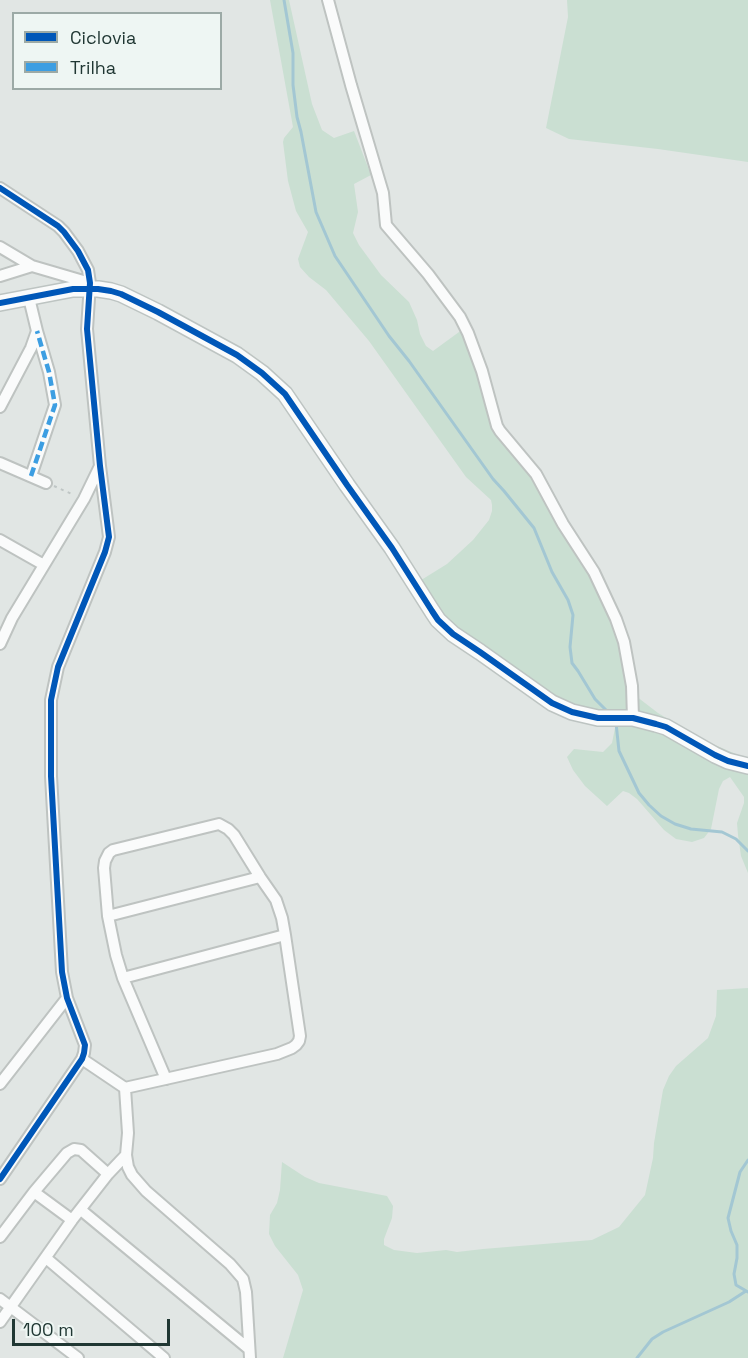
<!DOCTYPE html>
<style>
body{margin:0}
#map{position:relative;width:748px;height:1358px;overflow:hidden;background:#e1e6e4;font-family:"Space Grotesk",sans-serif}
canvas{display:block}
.legend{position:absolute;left:12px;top:12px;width:210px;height:78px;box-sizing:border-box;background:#eef6f3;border:2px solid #9caaa6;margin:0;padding:8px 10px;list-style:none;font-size:18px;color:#203733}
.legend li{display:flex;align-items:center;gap:12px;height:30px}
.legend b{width:30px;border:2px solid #9caaa6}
.scale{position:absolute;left:12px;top:1319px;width:158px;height:27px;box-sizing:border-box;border:3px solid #203733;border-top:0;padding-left:8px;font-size:18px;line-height:21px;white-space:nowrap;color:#203733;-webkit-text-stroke:4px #eef6f3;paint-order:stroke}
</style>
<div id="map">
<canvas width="748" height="1358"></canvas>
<ul class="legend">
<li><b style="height:8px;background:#0057b8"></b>Ciclovia</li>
<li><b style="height:8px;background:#3c9ee2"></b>Trilha</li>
</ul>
<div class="scale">100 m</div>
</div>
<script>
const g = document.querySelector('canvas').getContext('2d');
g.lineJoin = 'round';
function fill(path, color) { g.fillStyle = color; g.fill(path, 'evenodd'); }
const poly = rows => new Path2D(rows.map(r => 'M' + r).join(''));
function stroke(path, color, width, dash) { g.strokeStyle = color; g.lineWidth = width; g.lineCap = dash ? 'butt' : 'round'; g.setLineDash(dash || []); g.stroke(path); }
const green = poly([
 [270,0,289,0,312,104,322,130,334,138,354,131,371,175,354,184,358,212,353,233,359,245,381,275,409,302,417,320,420,334,426,346,433,351,470,324,501,432,537,482,595,577,625,647,632,693,658,713,703,740,743,757,748,758,748,873,741,856,738,835,737,823,744,803,744,797,730,777,723,781,719,789,711,829,704,838,692,842,676,839,664,830,637,799,629,793,623,791,607,806,585,786,573,770,567,757,574,749,603,752,612,743,617,718,580,715,452,631,418,582,447,564,473,540,489,520,492,511,492,505,491,500,466,477,369,341,326,290,309,277,300,267,298,259,308,232,296,211,288,181,283,142,284,138,293,127],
 [567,0,748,0,748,162,658,149,569,139,546,128,568,17],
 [748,988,748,1358,283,1358,303,1290,298,1275,275,1246,269,1234,270,1215,277,1203,280,1190,282,1162,305,1177,319,1183,387,1196,393,1206,392,1218,384,1239,384,1245,394,1250,417,1253,446,1250,457,1252,483,1249,592,1240,619,1227,645,1195,653,1158,654,1143,663,1090,669,1076,676,1066,708,1038,716,1016,717,990]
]);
const stream = poly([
 [284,0,293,53,293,85,297,117,301,132,316,212,335,256,389,336,409,361,493,479,504,491,534,528,552,572,568,600,573,615,570,647,572,663,578,671,595,699,606,710],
 [616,723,619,751,639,793,649,805,661,816,675,824,691,829,722,832,736,839,748,851],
 [748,1160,740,1172,728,1218,731,1231,737,1245,737,1258,734,1274,736,1285,748,1292],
 [637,1358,652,1339,663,1332,729,1302,746,1291]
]);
const path = poly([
 [54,486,74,495]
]);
const street = poly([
 [328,0,351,85,383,193,386,225,428,274,460,317,468,333,482,371,497,426,500,431,536,474,563,524,594,572,616,619,624,642,632,686,633,718],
 [0,188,58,226,64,232,78,251,88,270,90,283,87,329,100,466,109,537,105,552,58,667,51,700,51,776,62,972,67,998,85,1045,84,1053,82,1059,0,1179],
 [0,247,32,266,90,283],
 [0,276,32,266],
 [0,407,31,348,37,331,29,298],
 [0,463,46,483],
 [31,476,55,405,49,372,37,331],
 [0,540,44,565],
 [0,644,12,618,84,499,100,466],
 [108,916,260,877],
 [123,978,285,935],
 [82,1059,125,1088,128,1133,126,1155,128,1167,132,1175,146,1191,230,1264,243,1279,246,1292,250,1358],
 [0,1084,67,998],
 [125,1088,277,1054,292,1048,296,1045,299,1041,300,1036,285,935,282,918,276,900,260,877,234,835,228,829,219,824,113,850,109,853,105,861,104,868,108,916,116,955,123,978,166,1079],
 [34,1192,72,1220],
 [81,1210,249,1349],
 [0,1237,34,1192,67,1153,74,1149,81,1150,108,1174],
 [46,1258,164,1358],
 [0,1299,78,1358],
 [0,1322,72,1220,108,1174,126,1155]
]);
const secondary = poly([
 [0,303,73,289,98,289,111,291,121,294,158,312,237,355,262,373,285,394,347,485,392,548,432,611,438,620,453,634,480,652,552,703,572,712,598,718,633,718,656,724,666,727,715,755,728,761,748,766]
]);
const quiet = poly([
 [31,476,55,405,49,372,37,331]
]);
const cycleway = poly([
 [0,188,58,226,64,232,78,251,88,270,90,283,87,329,100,466,109,537,105,552,58,667,51,700,51,776,62,972,67,998,85,1045,84,1053,82,1059,0,1179],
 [0,303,73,289,98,289,111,291,121,294,158,312,237,355,262,373,285,394,347,485,392,548,432,611,438,620,453,634,480,652,552,703,572,712,598,718,633,718,656,724,666,727,715,755,728,761,748,766]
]);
fill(green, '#cadfd2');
stroke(stream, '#a3c7d3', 3);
stroke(street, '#bec3c1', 14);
stroke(secondary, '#bdc4c2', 18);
stroke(path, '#bfc6c5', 2, [3, 4.5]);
stroke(street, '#fafbfb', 10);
stroke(secondary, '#fafbfb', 15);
stroke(quiet, '#3c9ee2', 4.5, [9, 4.5]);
stroke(cycleway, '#0057b8', 6);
</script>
